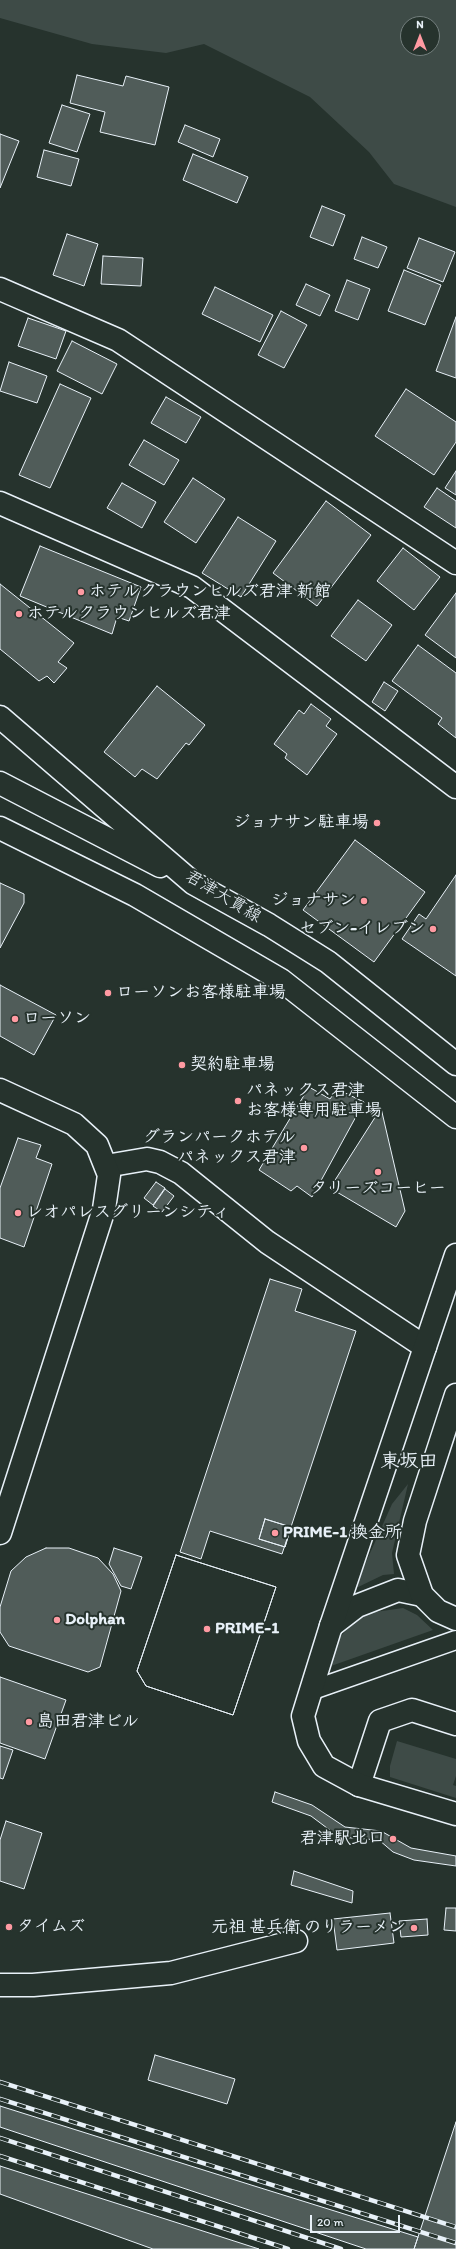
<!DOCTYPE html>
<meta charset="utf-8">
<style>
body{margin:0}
#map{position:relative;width:456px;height:2249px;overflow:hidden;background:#26332d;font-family:Itim,sans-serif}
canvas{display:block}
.north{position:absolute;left:400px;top:16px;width:40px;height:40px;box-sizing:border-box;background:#26332d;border:1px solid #747f7e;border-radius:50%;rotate:0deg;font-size:11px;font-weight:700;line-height:16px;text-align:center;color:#e8f1f8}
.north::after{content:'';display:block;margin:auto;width:14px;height:18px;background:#ff9aa2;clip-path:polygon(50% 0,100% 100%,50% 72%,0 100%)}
.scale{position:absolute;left:310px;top:2215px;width:90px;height:18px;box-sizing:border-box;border:2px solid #e8f1f8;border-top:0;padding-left:5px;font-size:12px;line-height:14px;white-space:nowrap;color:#e8f1f8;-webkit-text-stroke:3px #26332d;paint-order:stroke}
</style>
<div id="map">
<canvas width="456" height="2249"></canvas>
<div class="north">N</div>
<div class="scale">20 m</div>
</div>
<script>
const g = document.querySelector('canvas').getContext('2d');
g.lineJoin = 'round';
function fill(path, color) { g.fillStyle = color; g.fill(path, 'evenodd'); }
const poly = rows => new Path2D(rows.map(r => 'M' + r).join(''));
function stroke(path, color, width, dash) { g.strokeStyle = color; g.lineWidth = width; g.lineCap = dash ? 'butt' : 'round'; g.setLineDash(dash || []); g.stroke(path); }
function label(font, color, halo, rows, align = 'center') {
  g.font = font + ' Itim,"Klee One",sans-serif'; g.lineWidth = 4; g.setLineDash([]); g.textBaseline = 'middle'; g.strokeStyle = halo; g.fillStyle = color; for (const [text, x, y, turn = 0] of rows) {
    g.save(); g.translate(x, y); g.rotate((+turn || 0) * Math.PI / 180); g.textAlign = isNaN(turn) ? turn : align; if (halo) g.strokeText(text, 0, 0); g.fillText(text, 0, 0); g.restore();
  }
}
const green = poly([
 [0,0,456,0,456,207,394,184,369,152,310,97,204,44,166,53,92,44,0,18],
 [408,24,432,24,432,48,408,48],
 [408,1484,392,1553,394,1574,383,1575,354,1589,392,1504],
 [403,1608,417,1615,433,1630,331,1666,334,1651,341,1636,353,1623,368,1613],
 [397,1741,456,1759,456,1776,453,1785,456,1786,456,1798,390,1777,390,1766]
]);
const building = poly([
 [77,75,123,86,126,76,169,87,155,145,100,132,105,112,70,103,77,75],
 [62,105,90,114,77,152,49,143,62,105],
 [185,125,220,139,213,157,178,142,185,125],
 [0,134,19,141,0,188,0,134],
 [44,150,79,159,71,186,37,177,44,150],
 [193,154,248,177,237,203,183,180,193,154],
 [322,206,345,215,333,246,310,237,322,206],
 [67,234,98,244,84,286,53,275,67,234],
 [362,237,387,247,378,268,354,259,362,237],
 [419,238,455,252,443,282,407,268,419,238],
 [103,256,143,258,141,286,101,284,103,256],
 [404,270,441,285,425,325,388,311,404,270],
 [347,280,370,289,358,320,335,311,347,280],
 [306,284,330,295,320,316,296,305,306,284],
 [215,287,273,315,260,342,202,314,215,287],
 [281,311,307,325,284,368,258,355,281,311],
 [456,317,456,378,436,371,456,317],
 [28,318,66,331,56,359,18,346,28,318],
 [72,341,117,364,102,394,57,371,72,341],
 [9,362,47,376,37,403,0,391,9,362],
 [60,384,91,398,50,488,19,475,60,384],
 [406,389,456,422,456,442,434,475,375,436,406,389],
 [166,397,201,417,186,443,151,423,166,397],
 [144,440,179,460,164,485,129,465,144,440],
 [456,471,456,495,445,488,456,471],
 [193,478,225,499,196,543,164,522,193,478],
 [122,483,156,502,142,528,107,508,122,483],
 [437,488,456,501,456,528,424,507,437,488],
 [326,501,371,535,317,606,273,573,326,501],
 [238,517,276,541,241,597,202,573,238,517],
 [40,546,141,587,129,621,117,617,112,634,20,596,40,546],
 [403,548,440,577,414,610,377,581,403,548],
 [0,584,74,643,58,662,67,668,54,683,47,676,39,681,0,649,0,584],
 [456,593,456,658,425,635,456,593],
 [358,600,392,625,366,661,331,636,358,600],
 [418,645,456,673,456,738,438,724,442,718,392,681,418,645],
 [384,682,398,691,385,711,372,702,384,682],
 [157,686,205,725,189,745,186,743,157,779,142,769,135,777,104,752,157,686],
 [311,704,331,719,326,726,337,734,307,775,285,758,287,754,274,744,299,710,304,714,311,704],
 [355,840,425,892,374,962,303,910,355,840],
 [456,875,456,976,402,939,419,914,426,919,456,875],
 [0,883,24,894,24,903,0,948,0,883],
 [0,985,56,1015,34,1055,0,1036,0,985],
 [309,1087,330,1099,337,1089,364,1102,312,1197,297,1186,291,1191,259,1170,309,1087],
 [381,1108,405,1211,396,1227,330,1188,381,1108],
 [18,1138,41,1145,36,1158,52,1164,24,1247,0,1238,0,1188,18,1138],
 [156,1182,165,1188,153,1205,144,1198,156,1182],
 [165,1189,174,1196,162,1212,153,1206,165,1189],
 [270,1279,302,1289,295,1311,356,1331,282,1554,210,1531,201,1559,180,1552,270,1279],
 [265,1519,291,1527,285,1547,259,1539,265,1519],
 [265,1519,291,1527,285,1547,259,1539,265,1519],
 [46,1548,69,1548,98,1558,113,1574,121,1591,100,1667,88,1672,9,1646,0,1632,0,1607,11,1571,26,1557,46,1548],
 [114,1548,142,1557,131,1589,121,1586,109,1564,114,1548],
 [176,1555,276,1587,233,1715,146,1686,137,1671,176,1555],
 [176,1555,276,1587,233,1715,146,1686,137,1671,176,1555],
 [0,1677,66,1700,45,1759,0,1743,0,1677],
 [0,1746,13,1750,3,1779,0,1778,0,1746],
 [275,1792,312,1805,345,1827,381,1831,411,1848,456,1856,456,1866,414,1860,393,1852,379,1840,339,1837,311,1816,272,1802,275,1792],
 [6,1821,42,1833,24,1889,0,1881,0,1840,6,1821],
 [294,1871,353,1891,352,1903,291,1885,294,1871],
 [446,1908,456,1908,456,1931,444,1930,446,1908],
 [390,1913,394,1943,337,1950,333,1919,390,1913],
 [427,1919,428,1935,401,1937,399,1921,427,1919],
 [155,2055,235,2079,227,2104,148,2080,155,2055],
 [0,2106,248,2184,418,2237,414,2249,366,2249,0,2127,0,2106],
 [456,2122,456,2249,414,2249,418,2237,456,2122],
 [0,2166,259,2249,153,2249,0,2194,0,2166]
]);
const lane = poly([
 [310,1691,456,1640]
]);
const street = poly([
 [0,289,118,340,456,563],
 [0,503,192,587,456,787],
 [106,1166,147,1159,160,1162,181,1173,267,1242,425,1347],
 [331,1626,357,1606,398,1590,422,1595],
 [359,1785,380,1721,412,1710,456,1724],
 [0,1985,33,1985,171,1973,296,1941]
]);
const secondary = poly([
 [0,717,193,883,269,925,328,962,456,1064],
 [0,783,160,866],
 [0,828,135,895,281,980,456,1117],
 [0,1090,74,1124,97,1145,109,1175,104,1209,0,1533],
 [456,1255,331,1626,303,1716,309,1741,324,1766,359,1785,456,1814],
 [456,1395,415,1521,408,1555,422,1595,438,1611,456,1619]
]);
const rail = poly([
 [0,2082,456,2227],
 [0,2099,456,2243],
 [0,2138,341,2249],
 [0,2156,288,2249]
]);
const markers = [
 [81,592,4,"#ff9aa2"],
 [19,614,4,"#ff9aa2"],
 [377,823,4,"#ff9aa2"],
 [364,901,4,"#ff9aa2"],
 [433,929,4,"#ff9aa2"],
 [108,993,4,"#ff9aa2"],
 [15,1019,4,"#ff9aa2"],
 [182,1065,4,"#ff9aa2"],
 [238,1101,4,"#ff9aa2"],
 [304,1148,4,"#ff9aa2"],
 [378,1172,4,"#ff9aa2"],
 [18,1213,4,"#ff9aa2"],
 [275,1533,4,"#ff9aa2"],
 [57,1620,4,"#ff9aa2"],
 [207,1629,4,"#ff9aa2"],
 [29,1722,4,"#ff9aa2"],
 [393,1839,4,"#ff9aa2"],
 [9,1927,4,"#ff9aa2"],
 [414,1928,4,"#ff9aa2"]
];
const poiNames = [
 ["ホテルクラウンヒルズ君津 新館",89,592],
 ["ホテルクラウンヒルズ君津",27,614],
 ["ジョナサン駐車場",369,823,"right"],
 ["ジョナサン",356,901,"right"],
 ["セブン-イレブン",425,929,"right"],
 ["ローソンお客様駐車場",116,993],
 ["ローソン",23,1019],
 ["契約駐車場",190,1065],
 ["パネックス君津",246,1091],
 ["お客様専用駐車場",246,1111],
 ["グランパークホテル",296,1138,"right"],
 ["パネックス君津",296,1158,"right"],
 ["タリーズコーヒー",378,1189,"center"],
 ["レオパレスグリーンシティ",26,1213],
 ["PRIME-1 換金所",283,1533],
 ["Dolphan",65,1620],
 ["PRIME-1",215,1629],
 ["島田君津ビル",37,1722],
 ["君津駅北口",385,1839,"right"],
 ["タイムズ",17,1927],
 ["元祖 甚兵衛 のりラーメン",406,1928,"right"]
];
const streetNames = [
 ["君津大貫線",223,897,31]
];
const quarterNames = [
 ["東坂田",409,1462]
];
fill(green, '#3e4b47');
fill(building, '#505c59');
stroke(building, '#e8f1f8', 1);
stroke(lane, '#e8f1f8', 21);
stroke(street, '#e8f1f8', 25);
stroke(secondary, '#e8f1f8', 25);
stroke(lane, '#26332d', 18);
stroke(street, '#26332d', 22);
stroke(secondary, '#26332d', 22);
stroke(rail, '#e8f1f8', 4.5);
stroke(rail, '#26332d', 3, [9]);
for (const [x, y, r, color] of markers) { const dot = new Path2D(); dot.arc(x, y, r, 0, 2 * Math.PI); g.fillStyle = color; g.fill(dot); stroke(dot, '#26332d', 1.5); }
label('bold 17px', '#e8f1f8', '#26332d', poiNames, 'left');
label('17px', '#e8f1f8', '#26332d', streetNames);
label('bold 19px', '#e8f1f8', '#26332d', quarterNames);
</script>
